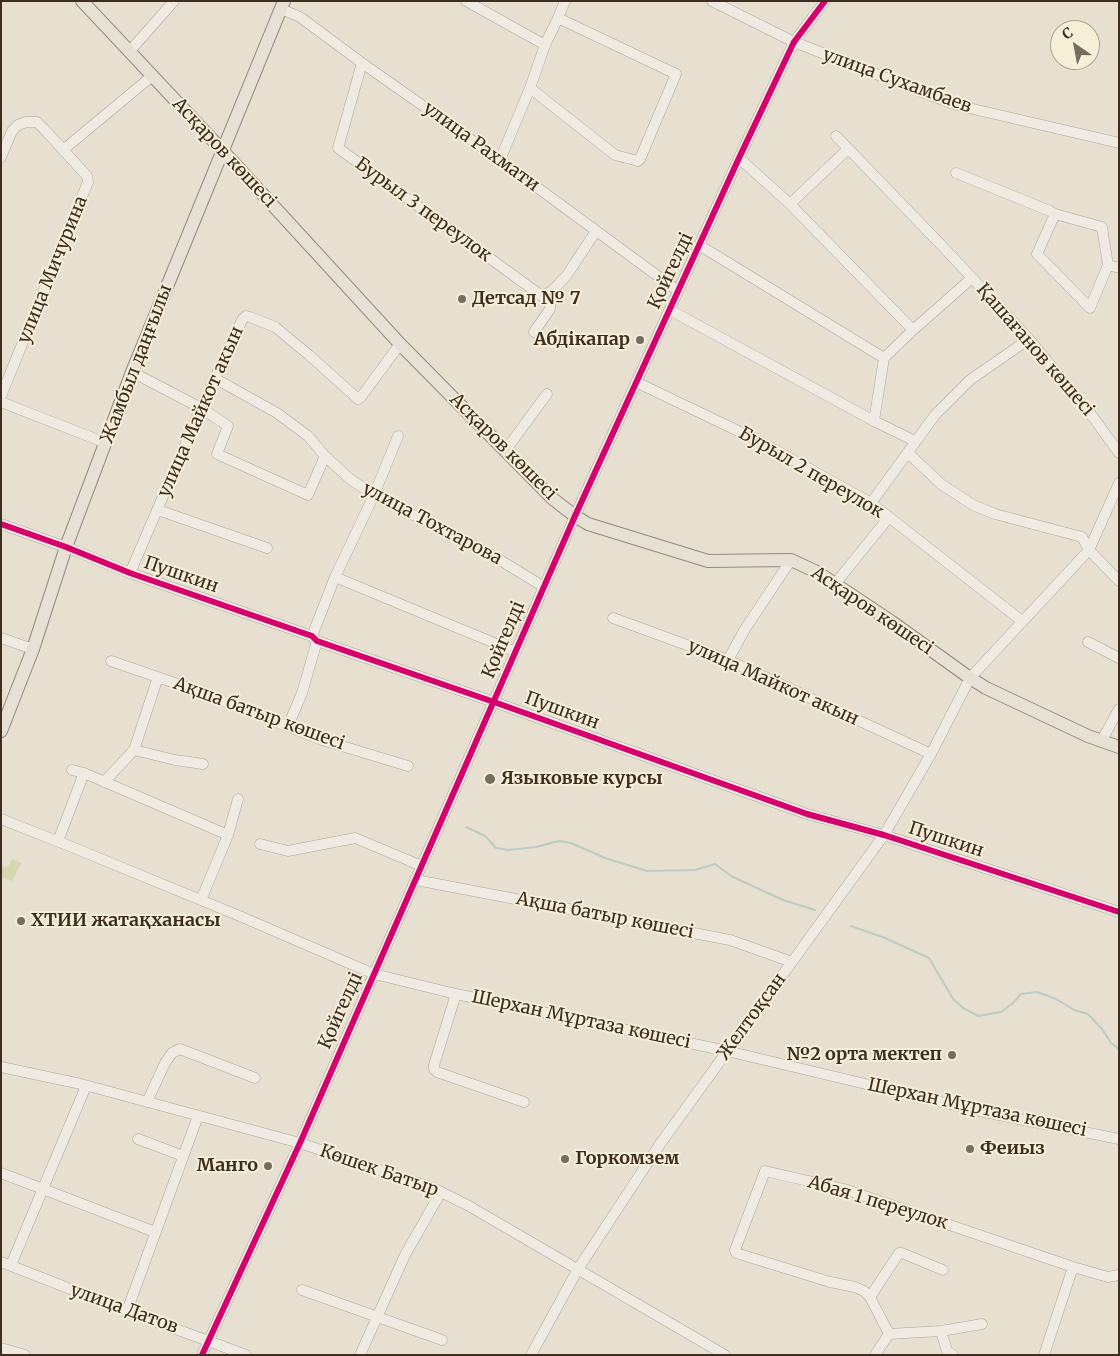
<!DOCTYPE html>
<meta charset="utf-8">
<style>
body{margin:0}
#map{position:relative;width:1120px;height:1356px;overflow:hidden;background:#e7e0d1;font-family:Merriweather,serif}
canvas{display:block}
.frame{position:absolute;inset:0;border:2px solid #3d2e20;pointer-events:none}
.north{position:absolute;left:1050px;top:20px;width:50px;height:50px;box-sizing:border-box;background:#f7eed8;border:1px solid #ada18e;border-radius:50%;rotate:327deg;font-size:14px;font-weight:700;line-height:20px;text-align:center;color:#3d2e20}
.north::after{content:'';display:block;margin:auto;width:18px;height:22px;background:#786c5e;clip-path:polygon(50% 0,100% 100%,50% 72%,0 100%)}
</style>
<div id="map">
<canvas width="1120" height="1356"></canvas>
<div class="frame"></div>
<div class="north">С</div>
</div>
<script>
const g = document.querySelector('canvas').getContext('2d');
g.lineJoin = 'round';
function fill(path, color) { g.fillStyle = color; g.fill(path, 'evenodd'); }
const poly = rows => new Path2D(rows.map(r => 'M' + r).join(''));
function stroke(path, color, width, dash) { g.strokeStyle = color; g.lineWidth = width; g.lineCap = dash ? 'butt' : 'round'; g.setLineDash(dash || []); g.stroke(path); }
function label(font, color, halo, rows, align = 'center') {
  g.font = font + ' Merriweather,serif'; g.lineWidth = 4; g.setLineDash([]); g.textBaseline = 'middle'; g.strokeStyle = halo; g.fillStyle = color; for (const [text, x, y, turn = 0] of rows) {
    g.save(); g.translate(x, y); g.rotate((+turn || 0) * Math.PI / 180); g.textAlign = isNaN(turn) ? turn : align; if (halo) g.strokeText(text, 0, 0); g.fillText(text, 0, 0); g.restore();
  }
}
const green = poly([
 [12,859,22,863,12,881,1,877,1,866,5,867,9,865]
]);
const stream = poly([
 [466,827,485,836,496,848,509,850,536,847,559,841,571,843,605,858,647,871,695,870,715,864,731,876,783,900,815,910],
 [851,926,885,938,929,958,953,999,963,1008,978,1016,1001,1012,1013,1003,1021,994,1037,992,1056,999,1074,1010,1088,1014,1102,1029,1111,1043,1119,1049]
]);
const minor = poly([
 [466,1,545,45],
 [712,1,794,42,956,105,1119,143],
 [281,9,300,17,362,63,500,160,678,291],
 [129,52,174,1],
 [362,63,338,148,550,302,550,309,534,332],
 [530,88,615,155,638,161,640,159,676,74,558,18],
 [836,136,946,250,1029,339,1093,417,1119,453],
 [63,150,152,76],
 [1,157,12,131,18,125,26,122,37,122,44,129,87,176,88,182,1,396],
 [739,158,790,204,848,149],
 [500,160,530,88,545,45,558,18,565,1],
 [956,173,1050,211,1055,214,1102,227,1108,265,1119,268],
 [790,204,913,330],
 [1055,214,1037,254,1090,308,1108,265],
 [699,245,884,358],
 [542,296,552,291,567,275,596,231],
 [670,310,874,421],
 [132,372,201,408,228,426,217,454,308,495,325,456],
 [216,379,277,413,308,436,325,456,350,479,374,495,490,554,544,587],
 [636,382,757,440,871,503,1022,621],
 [1,402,106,443],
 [915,441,874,421,884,358,913,330,972,278],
 [505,451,547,394],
 [908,453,941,484,973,505,995,514,1082,537,1089,550,1119,581],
 [871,503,935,415,970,380,1029,339],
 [158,510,267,548],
 [1,524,66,547,130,573,312,636,317,641,494,702,807,814,884,835,1119,912],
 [130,573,201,408,242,320,246,316,250,317,275,327,309,355,358,399,361,397,400,344],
 [335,577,516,652],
 [835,584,889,517],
 [613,618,728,660,931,754],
 [312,636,335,577,374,495,398,436],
 [1,638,33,649],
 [1088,642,1119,658],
 [728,660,745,629,791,560],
 [111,661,198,691,322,740,408,766],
 [288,726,302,693,317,641],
 [1102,740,1119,709],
 [134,750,175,760,203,764],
 [72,770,84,773,228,835],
 [104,782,134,750,158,677],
 [1,819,72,847,242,917,374,974,456,994,727,1051,979,1111,1119,1139],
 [58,841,84,773],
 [260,844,288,851,355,838,422,866],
 [416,880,730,940,792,962],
 [201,900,228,835,238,799],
 [456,994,434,1065,434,1069,437,1072,524,1102],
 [1,1067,81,1084,300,1143,433,1188,469,1206,725,1355],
 [147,1102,165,1063,172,1053,180,1049,255,1078],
 [138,1139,183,1156],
 [1,1173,155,1232],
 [1,1262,127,1311,246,1355],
 [11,1265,86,1086],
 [302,1290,442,1340],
 [870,1297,899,1253,902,1253,943,1270],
 [127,1311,198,1116],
 [941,1331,982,1324],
 [889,1334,941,1331,947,1351,953,1355],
 [1,1348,25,1355],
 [202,1355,300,1143,575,516,739,158,794,42,825,1],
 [360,1355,405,1255,441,1192],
 [531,1355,578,1269,660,1144,884,835,931,754,970,678,1089,550,1119,483],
 [875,1355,889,1334,870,1297,864,1291,855,1287,830,1282,736,1253,735,1250,765,1171,844,1189,1073,1267,1108,1277,1119,1275],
 [1044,1355,1073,1267]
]);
const major = poly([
 [82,1,223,151,400,344,553,499,575,516,588,524,708,561,791,560,817,572,892,622,970,678,986,688,1088,736,1119,747],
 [1,731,33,649,66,547,132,372,284,1]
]);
const cycleway = poly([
 [1,524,66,547,130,573,312,636,317,641,494,702,807,814,884,835,1119,912],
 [202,1355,300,1143,575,516,739,158,794,42,825,1]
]);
const markers = [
 [462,299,5,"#786c5e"],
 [640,340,5,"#786c5e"],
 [490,779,6,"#786c5e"],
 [21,921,5,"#786c5e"],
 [952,1055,5,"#786c5e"],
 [970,1149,5,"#786c5e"],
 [565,1159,5,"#786c5e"],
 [268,1166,5,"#786c5e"]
];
const streetNames = [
 ["улица Сухамбаев",897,81,20],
 ["улица Рахмати",481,147,36],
 ["Асқаров көшесі",224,153,47],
 ["Бурыл 3 переулок",423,210,36],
 ["улица Мичурина",53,270,-68],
 ["Қойгелді",671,271,-65],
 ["Қашағанов көшесі",1035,350,49],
 ["Жамбыл даңғылы",137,364,-69],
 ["улица Майкот акын",201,412,-66],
 ["Асқаров көшесі",503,447,45],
 ["Бурыл 2 переулок",811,473,30],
 ["улица Тохтарова",432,524,28],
 ["Пушкин",181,575,19],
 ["Асқаров көшесі",872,611,34],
 ["Қойгелді",504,640,-67],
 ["улица Майкот акын",773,683,24],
 ["Пушкин",562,711,20],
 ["Ақша батыр көшесі",259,714,20],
 ["Пушкин",946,840,18],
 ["Ақша батыр көшесі",605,916,11],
 ["Қойгелді",341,1011,-66],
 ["Желтоқсан",752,1017,-54],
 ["Шерхан Мұртаза көшесі",581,1020,12],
 ["Шерхан Мұртаза көшесі",977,1108,12],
 ["Көшек Батыр",379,1171,19],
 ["Абая 1 переулок",878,1203,17],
 ["улица Датов",124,1309,20]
];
const poiNames = [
 ["Детсад № 7",472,299],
 ["Абдiкапар",630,340,"right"],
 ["Языковые курсы",501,779],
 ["ХТИИ жатақханасы",31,921],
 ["№2 орта мектеп",942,1055,"right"],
 ["Феиыз",980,1149],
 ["Горкомзем",575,1159],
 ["Манго",258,1166,"right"]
];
fill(green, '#d6d7b3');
stroke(stream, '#bcccc2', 2);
stroke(minor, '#ada599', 11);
stroke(major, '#928b80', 14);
stroke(minor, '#efebe3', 10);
stroke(major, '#e6e1d4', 12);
stroke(cycleway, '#d6006c', 6);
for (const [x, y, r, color] of markers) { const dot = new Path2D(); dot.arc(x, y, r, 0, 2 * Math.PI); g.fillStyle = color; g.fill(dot); stroke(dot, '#f7eed8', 2); }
label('18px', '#3d2e20', '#f7eed8', streetNames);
label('bold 18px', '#3d2e20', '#f7eed8', poiNames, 'left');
</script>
